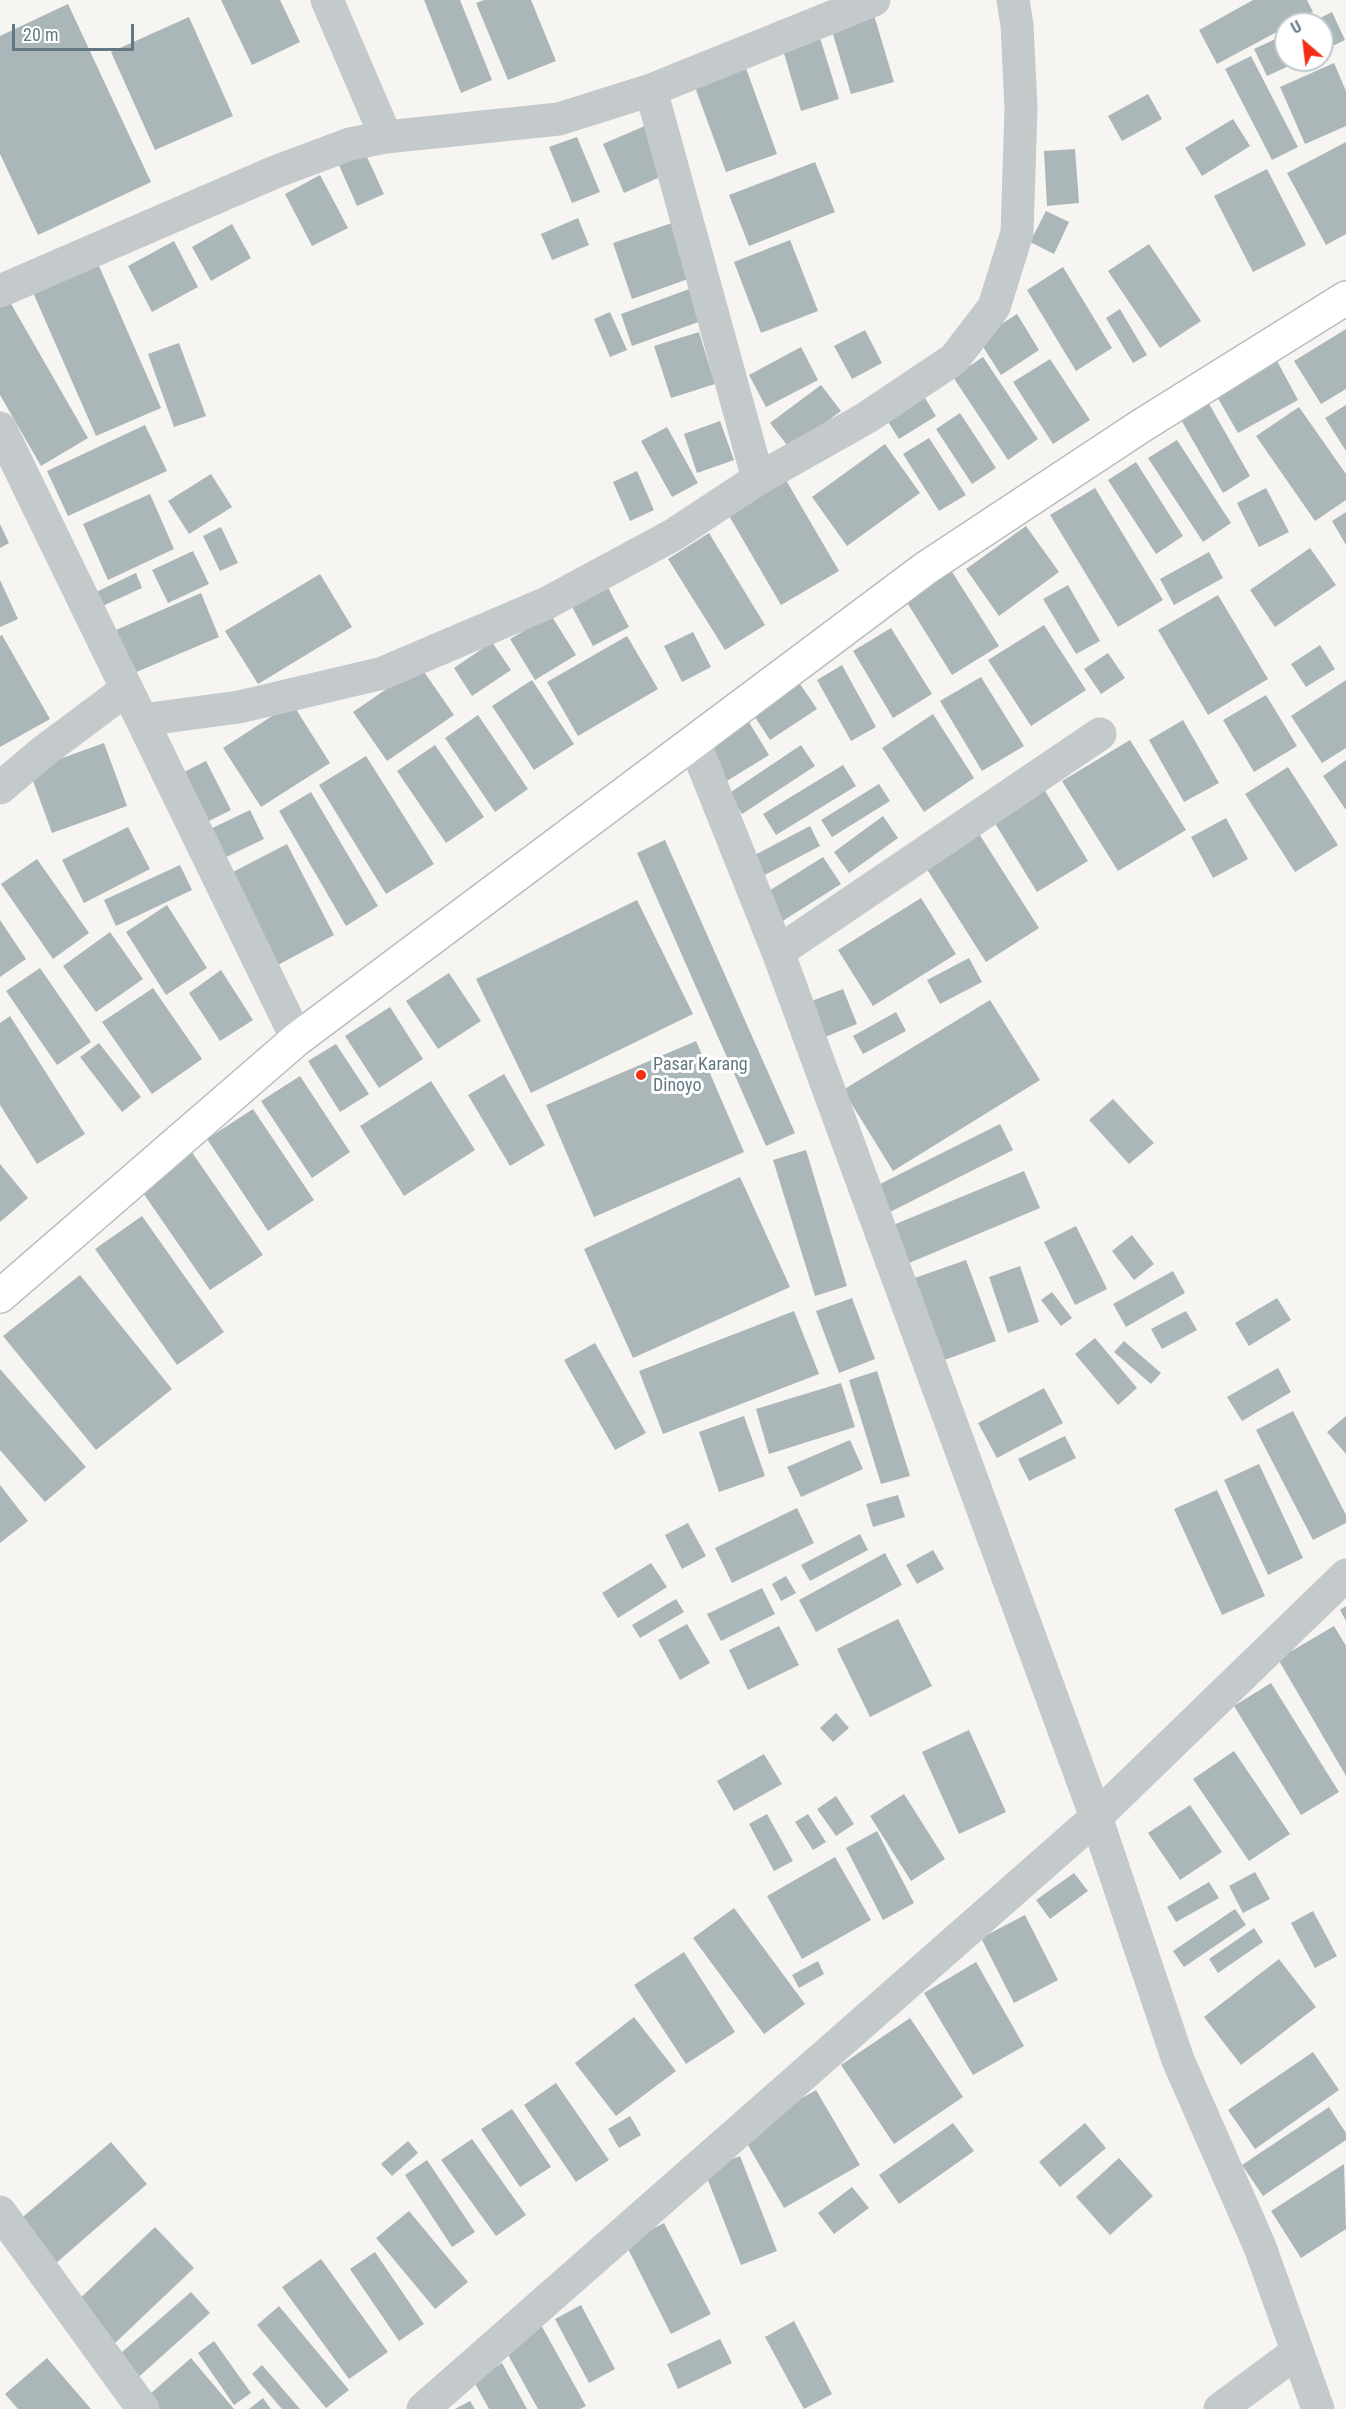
<!DOCTYPE html>
<style>
body{margin:0}
#map{position:relative;width:1346px;height:2409px;overflow:hidden;background:#f6f5f1;font-family:"Roboto Condensed",sans-serif}
canvas{display:block}
.north{position:absolute;left:1274px;top:12px;width:60px;height:60px;box-sizing:border-box;background:#fff;border:2px solid #c0c9ce;border-radius:50%;rotate:332deg;font-size:16px;font-weight:700;line-height:24px;text-align:center;color:#627985}
.north::after{content:'';display:block;margin:auto;width:21px;height:27px;background:#f22f15;clip-path:polygon(50% 0,100% 100%,50% 72%,0 100%)}
.scale{position:absolute;left:12px;top:24px;width:122px;height:27px;box-sizing:border-box;border:3px solid #627985;border-top:0;padding-left:8px;font-size:18px;line-height:21px;white-space:nowrap;color:#627985;-webkit-text-stroke:4px #fff;paint-order:stroke}
</style>
<div id="map">
<canvas width="1346" height="2409"></canvas>
<div class="north">U</div>
<div class="scale">20 m</div>
</div>
<script>
const g = document.querySelector('canvas').getContext('2d');
g.lineJoin = 'round';
function fill(path, color) { g.fillStyle = color; g.fill(path, 'evenodd'); }
const poly = rows => new Path2D(rows.map(r => 'M' + r).join(''));
function stroke(path, color, width, dash) { g.strokeStyle = color; g.lineWidth = width; g.lineCap = dash ? 'butt' : 'round'; g.setLineDash(dash || []); g.stroke(path); }
function label(font, color, halo, rows, align = 'center') {
  g.font = font + ' "Roboto Condensed",sans-serif'; g.lineWidth = 6; g.setLineDash([]); g.textBaseline = 'middle'; g.strokeStyle = halo; g.fillStyle = color; for (const [text, x, y, turn = 0] of rows) {
    g.save(); g.translate(x, y); g.rotate((+turn || 0) * Math.PI / 180); g.textAlign = isNaN(turn) ? turn : align; if (halo) g.strokeText(text, 0, 0); g.fillText(text, 0, 0); g.restore();
  }
}
const building = poly([
 [221,0,280,0,300,42,252,65],
 [424,0,460,0,492,80,461,93],
 [484,0,531,0,556,61,508,80,476,3],
 [1253,0,1307,0,1313,12,1291,24,1286,24,1286,27,1217,64,1199,30],
 [68,4,151,182,38,235,0,154,0,36],
 [1332,12,1345,40,1322,51,1322,24,1308,24],
 [874,15,894,82,851,94,831,28],
 [189,17,233,116,155,150,111,52],
 [1286,34,1286,60,1302,60,1267,76,1254,49],
 [820,38,839,99,801,111,783,50],
 [1251,56,1298,147,1272,160,1225,69],
 [743,60,777,154,726,172,692,79],
 [1334,63,1346,91,1346,126,1305,144,1280,87],
 [1148,94,1162,119,1122,141,1108,116],
 [1233,119,1250,146,1202,176,1185,148],
 [647,125,667,174,624,193,603,144],
 [577,137,600,192,572,203,549,147],
 [1346,142,1346,234,1326,245,1287,173],
 [361,144,384,194,357,206,335,156],
 [1075,149,1079,203,1047,206,1044,151],
 [815,162,835,212,749,246,729,195],
 [1267,169,1306,245,1253,272,1214,196],
 [320,175,348,228,312,246,285,194],
 [1046,211,1069,222,1054,254,1030,242],
 [578,218,589,245,552,260,541,234],
 [672,223,691,278,632,299,613,243],
 [232,224,251,258,211,281,192,247],
 [790,240,818,311,761,333,734,262],
 [174,241,198,287,152,312,128,266],
 [1149,244,1201,321,1160,348,1108,271],
 [96,259,161,408,96,436,31,288],
 [1063,267,1112,348,1076,371,1027,290],
 [692,288,704,320,632,346,621,314],
 [6,295,88,438,41,466,0,395,0,299],
 [1120,309,1147,355,1133,363,1106,318],
 [610,312,627,350,610,357,594,319],
 [1017,314,1039,350,1001,375,978,339],
 [1346,329,1346,389,1321,404,1294,361],
 [865,330,882,363,852,379,834,346],
 [699,332,715,384,671,398,654,346],
 [179,343,206,416,174,427,148,354],
 [801,347,818,380,766,407,749,375],
 [983,357,1038,439,1008,460,953,377],
 [1050,359,1090,420,1053,444,1013,382],
 [1277,361,1298,400,1238,433,1216,395],
 [821,385,841,411,790,449,770,423],
 [922,393,936,416,899,439,885,417],
 [1208,402,1250,476,1223,493,1180,418],
 [1346,405,1346,451,1325,418],
 [1299,407,1346,474,1346,500,1315,521,1256,436],
 [960,413,996,468,972,484,936,429],
 [720,421,734,460,697,473,684,434],
 [145,425,167,471,68,516,47,471],
 [667,427,698,483,672,497,641,441],
 [929,438,966,495,939,511,903,454],
 [1177,440,1231,523,1203,542,1148,458],
 [885,444,920,493,847,546,812,497],
 [1136,462,1183,536,1156,554,1108,480],
 [637,471,654,510,630,521,613,482],
 [211,474,232,507,189,534,168,501],
 [783,475,839,571,781,605,725,509],
 [1095,488,1163,600,1118,627,1050,515],
 [1266,488,1289,532,1259,547,1237,503],
 [150,494,174,549,108,580,83,524],
 [1346,512,1346,545,1332,521],
 [0,524,9,543,0,548],
 [1026,526,1059,572,999,616,966,569],
 [221,527,238,563,220,571,203,536],
 [709,533,765,625,725,650,668,559],
 [1310,548,1336,585,1275,627,1250,590],
 [193,551,209,584,168,603,152,570],
 [1209,552,1223,578,1174,605,1160,579],
 [949,567,999,646,952,675,903,596],
 [136,573,142,588,98,608,92,594],
 [320,574,352,627,258,684,225,631],
 [0,580,18,619,0,627],
 [606,584,629,627,593,646,570,603],
 [1068,585,1100,641,1076,654,1043,599],
 [201,593,219,637,127,676,109,633],
 [1218,595,1268,679,1208,715,1158,630],
 [551,615,576,655,535,680,510,639],
 [1044,625,1086,690,1031,726,988,660],
 [891,628,932,694,893,718,853,651],
 [693,632,711,667,682,682,664,646],
 [2,635,50,719,0,747,0,636],
 [627,636,658,689,578,736,547,682],
 [492,642,511,670,472,696,454,668],
 [1320,645,1335,669,1306,687,1291,664],
 [1108,653,1125,678,1101,694,1084,669],
 [842,665,876,727,851,741,817,680],
 [420,666,454,715,387,761,353,712],
 [981,677,1024,746,982,771,940,701],
 [532,680,574,744,534,770,492,706],
 [1346,680,1346,748,1322,763,1291,716],
 [798,681,817,709,770,740,751,711],
 [1266,695,1297,746,1254,772,1223,720],
 [292,703,330,763,261,807,223,748],
 [933,714,974,778,924,812,882,748],
 [478,715,528,789,495,812,445,738],
 [747,719,769,755,722,784,699,749],
 [1183,720,1219,783,1184,802,1149,740],
 [1130,740,1186,830,1118,871,1062,781],
 [104,743,127,806,52,833,29,770],
 [435,745,484,817,446,843,397,771],
 [801,745,815,766,742,814,728,794],
 [366,756,434,864,386,894,319,785],
 [1346,760,1346,810,1323,776],
 [206,761,231,810,207,822,182,773],
 [843,765,856,786,776,835,763,814],
 [1288,767,1338,845,1295,872,1245,794],
 [1039,781,1088,861,1037,892,988,812],
 [879,784,890,801,832,837,821,820],
 [311,792,378,906,346,926,279,811],
 [250,810,264,839,220,860,206,831],
 [883,816,898,838,849,873,834,852],
 [1226,818,1248,859,1213,878,1191,837],
 [810,826,820,846,759,878,749,858],
 [128,827,150,869,84,903,62,860],
 [976,829,1039,928,986,962,923,863],
 [665,840,795,1133,766,1146,637,853],
 [287,844,334,935,276,966,229,874],
 [823,857,841,884,781,922,764,894],
 [37,859,89,933,53,959,1,884],
 [180,865,192,890,116,926,104,900],
 [921,898,956,954,873,1006,838,950],
 [637,900,693,1014,531,1093,476,979],
 [167,905,207,968,166,995,126,932],
 [0,920,26,959,0,977],
 [110,932,143,979,96,1012,63,966],
 [969,958,982,982,940,1004,927,980],
 [40,968,91,1042,57,1065,6,991],
 [221,970,253,1020,220,1041,189,993],
 [449,973,481,1021,438,1049,406,1001],
 [153,988,202,1059,152,1094,102,1022],
 [843,989,857,1024,815,1041,801,1005],
 [990,1000,1040,1080,893,1171,843,1090],
 [390,1007,423,1059,379,1088,345,1036],
 [896,1012,906,1031,863,1054,853,1036],
 [10,1016,85,1134,37,1164,0,1105,0,1023],
 [696,1041,744,1152,594,1217,546,1105],
 [99,1043,141,1097,122,1112,80,1057],
 [336,1044,369,1094,340,1112,308,1061],
 [504,1074,545,1145,510,1166,468,1095],
 [300,1076,350,1152,312,1178,261,1101],
 [431,1081,475,1150,404,1196,360,1126],
 [1113,1099,1154,1143,1129,1164,1089,1120],
 [253,1109,314,1200,268,1231,207,1139],
 [1000,1124,1013,1150,890,1212,876,1186],
 [806,1150,847,1286,815,1296,773,1160],
 [191,1151,263,1255,210,1290,139,1187],
 [0,1164,28,1198,0,1222],
 [1024,1171,1040,1208,902,1266,886,1228],
 [740,1177,790,1287,633,1358,584,1249],
 [142,1216,224,1332,177,1365,95,1249],
 [1076,1226,1107,1289,1075,1305,1044,1242],
 [1132,1235,1154,1264,1134,1280,1112,1251],
 [966,1260,996,1341,939,1362,909,1280],
 [1020,1266,1039,1322,1008,1333,989,1277],
 [1173,1271,1185,1293,1126,1327,1113,1304],
 [80,1275,172,1389,96,1450,3,1336],
 [1052,1292,1072,1318,1061,1326,1041,1300],
 [852,1298,875,1359,839,1373,816,1311],
 [1277,1298,1291,1320,1249,1346,1235,1323],
 [794,1311,819,1374,663,1434,639,1371],
 [1186,1311,1197,1330,1162,1349,1151,1329],
 [1095,1338,1137,1388,1118,1405,1075,1354],
 [1124,1341,1161,1373,1151,1384,1114,1352],
 [595,1343,646,1433,615,1450,564,1360],
 [1278,1368,1291,1392,1242,1421,1227,1397],
 [0,1369,86,1467,45,1502,0,1450],
 [877,1371,910,1476,881,1484,849,1380],
 [841,1383,855,1427,769,1454,756,1409],
 [1044,1388,1063,1423,997,1458,978,1423],
 [1293,1411,1346,1515,1346,1523,1313,1540,1256,1430],
 [744,1416,765,1476,719,1492,699,1432],
 [1346,1416,1346,1454,1327,1432],
 [1065,1436,1076,1458,1029,1481,1018,1459],
 [850,1440,863,1469,801,1497,787,1467],
 [1259,1464,1303,1558,1268,1575,1224,1480],
 [0,1485,28,1521,0,1543],
 [1217,1490,1265,1596,1222,1615,1174,1509],
 [898,1495,905,1517,873,1527,866,1504],
 [797,1508,814,1543,732,1583,715,1548],
 [688,1523,706,1556,682,1569,665,1535],
 [860,1534,868,1550,810,1581,801,1565],
 [933,1550,944,1569,917,1584,906,1565],
 [885,1553,902,1585,816,1632,799,1600],
 [651,1563,667,1587,618,1618,602,1593],
 [786,1576,796,1593,781,1601,772,1584],
 [762,1588,775,1614,721,1641,707,1614],
 [676,1599,684,1612,640,1638,632,1625],
 [1346,1606,1346,1621,1340,1610],
 [898,1619,932,1686,870,1717,837,1649],
 [687,1624,710,1663,680,1680,658,1640],
 [779,1626,799,1665,748,1690,729,1650],
 [1334,1626,1346,1646,1346,1776,1278,1659],
 [1271,1683,1339,1792,1301,1815,1234,1706],
 [836,1713,849,1728,833,1742,820,1728],
 [969,1730,1006,1812,959,1834,922,1752],
 [1234,1751,1290,1834,1249,1861,1193,1779],
 [764,1754,782,1784,734,1811,717,1781],
 [904,1794,945,1859,911,1881,870,1816],
 [836,1796,854,1824,836,1836,817,1809],
 [1190,1805,1222,1852,1180,1880,1148,1833],
 [767,1814,793,1861,774,1871,749,1824],
 [808,1814,826,1842,813,1850,795,1822],
 [877,1831,914,1903,883,1920,846,1848],
 [835,1857,871,1920,802,1959,767,1896],
 [1255,1872,1270,1899,1243,1913,1229,1886],
 [1074,1873,1088,1891,1050,1919,1036,1900],
 [1209,1882,1219,1898,1176,1922,1167,1907],
 [734,1908,805,2004,764,2034,693,1938],
 [1235,1909,1246,1925,1184,1967,1173,1951],
 [1313,1911,1337,1956,1315,1968,1291,1923],
 [1025,1915,1058,1980,1014,2003,981,1938],
 [1254,1928,1263,1942,1218,1973,1209,1959],
 [684,1952,735,2032,686,2064,634,1985],
 [1279,1959,1316,2007,1241,2065,1204,2017],
 [818,1961,824,1974,799,1988,792,1975],
 [976,1962,1024,2046,973,2075,924,1993],
 [634,2017,676,2071,616,2116,575,2063],
 [910,2018,963,2097,894,2144,841,2065],
 [1313,2052,1339,2090,1255,2149,1228,2110],
 [556,2083,609,2160,576,2182,524,2105],
 [816,2090,860,2165,784,2208,741,2133],
 [1329,2107,1346,2133,1346,2140,1263,2196,1242,2165],
 [512,2109,551,2167,520,2187,481,2129],
 [630,2116,641,2135,619,2148,608,2129],
 [953,2123,974,2151,899,2204,879,2175],
 [1085,2123,1106,2148,1060,2187,1039,2162],
 [472,2139,526,2215,496,2236,441,2160],
 [408,2141,418,2153,392,2176,381,2164],
 [111,2142,147,2184,55,2264,18,2221],
 [740,2156,777,2251,741,2265,704,2170],
 [1119,2158,1153,2196,1110,2235,1076,2197],
 [427,2160,475,2232,452,2247,405,2175],
 [1344,2164,1346,2229,1301,2258,1271,2211],
 [852,2187,869,2208,834,2234,818,2213],
 [409,2211,468,2282,435,2309,376,2238],
 [664,2223,711,2314,671,2334,625,2243],
 [155,2227,194,2268,113,2345,73,2305],
 [375,2252,424,2324,399,2341,350,2269],
 [321,2259,388,2352,349,2379,282,2287],
 [191,2292,210,2313,133,2382,114,2359],
 [581,2305,615,2369,589,2383,555,2319],
 [279,2306,349,2390,326,2408,257,2325],
 [794,2321,832,2394,804,2409,765,2337],
 [540,2323,586,2406,580,2409,538,2409,502,2344],
 [720,2339,732,2363,678,2389,667,2364],
 [214,2341,251,2393,234,2405,198,2353],
 [47,2358,91,2409,18,2409,5,2394],
 [191,2358,234,2409,147,2409,141,2402],
 [502,2363,527,2409,489,2409,473,2380],
 [262,2365,300,2409,282,2409,252,2374],
 [263,2398,271,2409,249,2409],
 [470,2401,475,2409,455,2409]
]);
const minor = poly([
 [327,0,386,137],
 [651,90,758,479],
 [0,291,275,172,350,144,386,137,559,119,651,90,874,0],
 [0,428,297,1039],
 [142,720,239,707,383,673,547,603,673,535,758,479,866,418,954,359,994,307,1017,233,1021,108,1017,25,1013,0],
 [694,742,778,952,1096,1817,1178,2060,1260,2247,1318,2409],
 [0,788,44,751,127,689],
 [778,952,1100,734],
 [0,2212,143,2409],
 [423,2409,1091,1822,1346,1575],
 [1220,2409,1297,2352]
]);
const major = poly([
 [0,1296,297,1039,926,568,1141,426,1346,298]
]);
const markers = [
 [641,1075,6,"#f22f15"]
];
const poiNames = [
 ["Pasar Karang",653,1065],
 ["Dinoyo",653,1086]
];
fill(building, '#abb6b9');
stroke(major, '#b7bcbf', 36);
stroke(minor, '#c4c9cb', 33);
stroke(major, '#fff', 33);
for (const [x, y, r, color] of markers) { const dot = new Path2D(); dot.arc(x, y, r, 0, 2 * Math.PI); g.fillStyle = color; g.fill(dot); stroke(dot, '#fff', 2); }
label('18px', '#627985', '#fff', poiNames, 'left');
</script>
